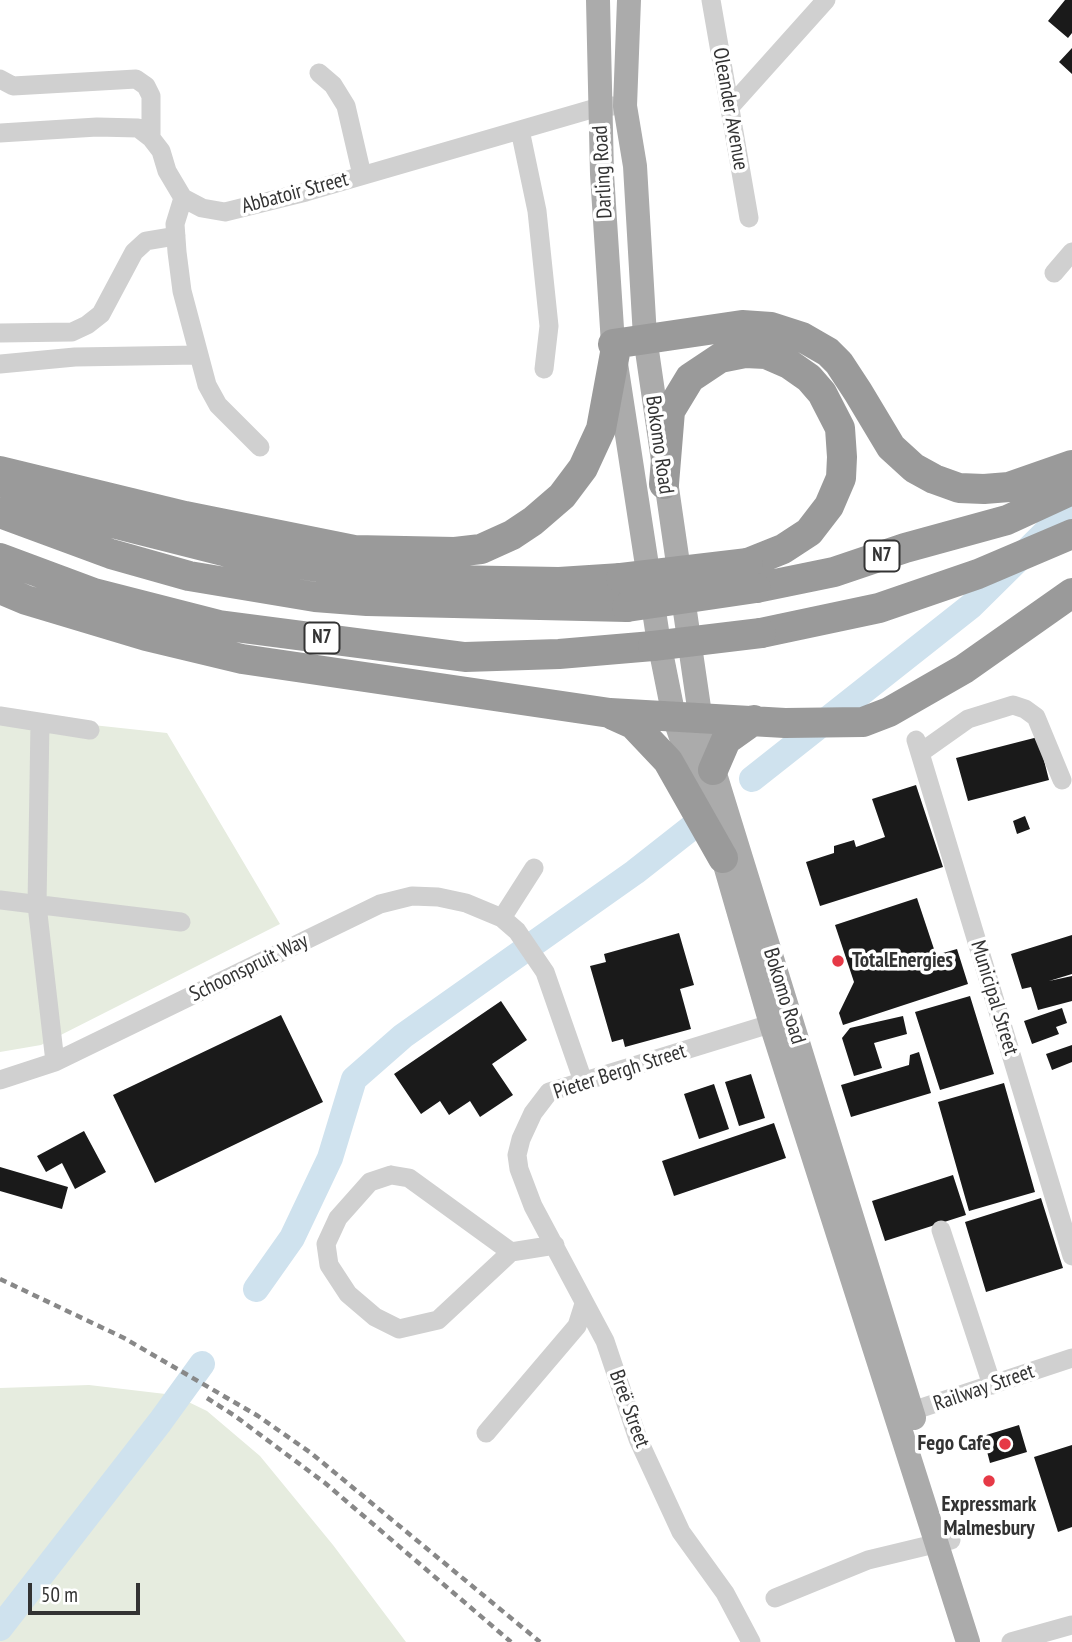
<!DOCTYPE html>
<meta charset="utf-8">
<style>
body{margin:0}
#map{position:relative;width:1072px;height:1642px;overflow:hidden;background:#fff;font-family:"PT Sans Narrow",sans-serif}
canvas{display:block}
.scale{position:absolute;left:28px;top:1583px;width:112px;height:32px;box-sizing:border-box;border:4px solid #333;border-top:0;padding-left:9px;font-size:21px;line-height:24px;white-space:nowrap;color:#333;-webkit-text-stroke:5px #fff;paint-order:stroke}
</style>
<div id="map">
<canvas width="1072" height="1642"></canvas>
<div class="scale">50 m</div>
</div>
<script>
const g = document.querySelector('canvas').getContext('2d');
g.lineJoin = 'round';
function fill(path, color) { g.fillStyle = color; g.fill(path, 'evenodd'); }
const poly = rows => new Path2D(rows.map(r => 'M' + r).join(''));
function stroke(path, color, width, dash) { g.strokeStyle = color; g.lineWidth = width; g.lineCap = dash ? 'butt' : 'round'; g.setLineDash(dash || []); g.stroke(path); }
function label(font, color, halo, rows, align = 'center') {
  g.font = font + ' "PT Sans Narrow",sans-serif'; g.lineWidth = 7; g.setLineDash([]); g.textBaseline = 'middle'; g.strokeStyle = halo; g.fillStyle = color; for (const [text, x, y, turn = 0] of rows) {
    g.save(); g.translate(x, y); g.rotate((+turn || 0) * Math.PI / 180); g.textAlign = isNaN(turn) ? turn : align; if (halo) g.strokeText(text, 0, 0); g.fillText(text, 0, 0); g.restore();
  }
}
const green = poly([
 [0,715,167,733,280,924,41,1045,0,1052],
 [89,1385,174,1395,207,1411,260,1456,333,1545,406,1642,0,1642,0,1388]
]);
const river = poly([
 [752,779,971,606,1063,515,1072,499],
 [256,1289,292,1238,330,1158,354,1079,403,1036,635,872,691,828],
 [0,1628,160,1422,202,1364]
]);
const building = poly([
 [1065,0,1072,0,1072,33,1068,38,1048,21],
 [1072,48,1072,74,1059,62],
 [1038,737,1049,780,968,801,956,758],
 [916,785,943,867,820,906,806,862,834,853,834,846,854,840,856,847,885,837,872,799],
 [1025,816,1030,829,1017,834,1013,821],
 [917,898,936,955,957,949,968,984,843,1025,839,1013,854,982,835,925],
 [679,933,694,985,680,989,691,1029,625,1047,623,1039,612,1042,590,966,606,962,604,954],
 [1072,935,1072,974,1049,981,1072,976,1072,1001,1038,1010,1031,987,1022,989,1011,954],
 [970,996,994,1074,940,1090,915,1012],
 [501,1001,527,1040,492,1064,513,1095,480,1117,470,1101,449,1115,440,1101,421,1114,394,1074],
 [1062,1008,1067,1023,1056,1027,1059,1034,1032,1044,1024,1021],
 [281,1015,323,1102,155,1183,113,1095],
 [903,1016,907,1034,874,1043,882,1068,854,1076,842,1038,850,1028],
 [1072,1045,1072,1062,1052,1070,1046,1054],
 [919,1052,931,1093,851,1117,841,1085,909,1065,910,1055],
 [751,1074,765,1118,739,1126,725,1082],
 [1004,1083,1035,1192,969,1211,938,1102],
 [714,1084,729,1129,699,1139,684,1094],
 [774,1123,786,1158,674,1196,662,1161],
 [84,1131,106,1172,75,1189,62,1163,46,1172,37,1156],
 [0,1167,68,1187,62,1209,0,1191],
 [953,1175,966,1215,885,1241,872,1201],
 [1041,1198,1063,1268,986,1292,965,1222],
 [1019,1425,1027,1452,990,1463,983,1436],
 [1072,1445,1072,1527,1058,1532,1034,1457]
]);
const minor = poly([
 [711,0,749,218],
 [319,73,333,85,346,106,362,175],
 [0,79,13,86,136,79,146,86,151,96,151,138],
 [730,107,826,0],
 [520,130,537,211,549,326,544,369],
 [0,133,97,127,138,128,151,138,161,151,167,171,183,198,202,208,225,212,306,192,599,107,613,106],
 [183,198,175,224,177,252,182,291,207,385,218,405,260,447],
 [1054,273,1072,252],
 [0,333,72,332,87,325,101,314,134,252,146,241,176,236],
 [0,364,75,357,198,355],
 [0,716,90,730],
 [40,722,37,905,55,1062],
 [916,740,1072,1256],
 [920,753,968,719,1013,705,1025,709,1036,717,1062,780],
 [0,900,181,922],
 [502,918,534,868],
 [0,1080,55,1062,380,904,412,896,438,897,466,903,502,918,517,931,545,972,583,1081],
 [391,1175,409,1178,511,1252,438,1320,399,1329,375,1317,348,1294,329,1265,326,1244,338,1218,370,1182,391,1175],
 [941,1230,992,1385],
 [511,1252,555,1245],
 [900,1415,1072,1358],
 [486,1433,577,1326,584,1304],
 [775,1598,868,1560,951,1540],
 [751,1642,725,1593,681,1532,638,1439,605,1341,533,1206,519,1169,517,1155,521,1139,533,1113,549,1092,783,1020],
 [1011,1642,1072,1625]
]);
const major = poly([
 [598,0,602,174,613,344,658,637,674,717,723,858,771,1024,968,1642],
 [629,0,625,106,635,166,645,337,703,735,914,1418]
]);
const highway = poly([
 [613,344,742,325,771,327,802,337,828,352,839,363,858,392,891,447,914,468,934,479,959,488,984,489,1009,487,1072,465],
 [0,471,185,516,354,550,455,552,481,549,512,535,533,521,562,496,583,468,601,429,615,353],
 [664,484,670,411,690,378,720,358,745,353,766,354,789,364,809,378,822,393,840,428,842,457,841,478,829,506,809,532,783,549,748,563],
 [14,492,73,513,231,553,336,570,447,580,559,582,621,578],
 [0,513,111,554,189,576,315,597,367,601,627,607],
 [0,558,94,593,219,625,465,657,559,654,653,646],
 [756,588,834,572,905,548,1007,520,1072,490],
 [0,589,26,600,146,636,242,659,610,713,785,723,863,722,889,712,964,669,1072,593],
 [761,633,879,608,978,574,1072,534],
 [613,715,633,724,668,761,723,858],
 [713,770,726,740,754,720]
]);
const rail = poly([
 [0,1279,124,1338,258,1416,311,1453,540,1642],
 [207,1398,235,1416,325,1483,511,1642]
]);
const highwayBridge = poly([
 [621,578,748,563],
 [627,607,756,588],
 [653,646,761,633]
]);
const markers = [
 [838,961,7,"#e63946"],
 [1005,1444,7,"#e63946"],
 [989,1481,7,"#e63946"]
];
const shields = [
 [882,556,35],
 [322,638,35]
];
const shieldNames = [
 ["N7",882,556],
 ["N7",322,638]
];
const streetNames = [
 ["Oleander Avenue",730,109,80],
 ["Darling Road",603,172,-93],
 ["Abbatoir Street",295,193,-15],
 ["Bokomo Road",659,445,82],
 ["Schoonspruit Way",249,968,-26],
 ["Bokomo Road",784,996,73],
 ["Municipal Street",994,998,73],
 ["Pieter Bergh Street",620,1072,-18],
 ["Railway Street",984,1388,-19],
 ["Breë Street",629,1409,70]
];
const poiNames = [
 ["TotalEnergies",852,961],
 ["Fego Cafe",991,1444,"right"],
 ["Expressmark",989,1505,"center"],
 ["Malmesbury",989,1529,"center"]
];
fill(green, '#e6ecdf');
stroke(river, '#cfe2ee', 26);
fill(building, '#1a1a1a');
stroke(minor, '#d0d0d0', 19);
stroke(major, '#ababab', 24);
stroke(highway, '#9a9a9a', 30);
stroke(rail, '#888', 4.5, [7, 5]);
stroke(highwayBridge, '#9a9a9a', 30);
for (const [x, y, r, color] of markers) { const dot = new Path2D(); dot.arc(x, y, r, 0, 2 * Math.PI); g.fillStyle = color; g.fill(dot); stroke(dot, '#fff', 2.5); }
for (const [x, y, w] of shields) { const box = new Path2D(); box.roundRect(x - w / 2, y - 15.5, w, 31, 5); g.fillStyle = '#fff'; g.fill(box); stroke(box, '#333', 2); }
label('bold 19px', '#333', null, shieldNames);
label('21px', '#333', '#fff', streetNames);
label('bold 21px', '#333', '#fff', poiNames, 'left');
</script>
